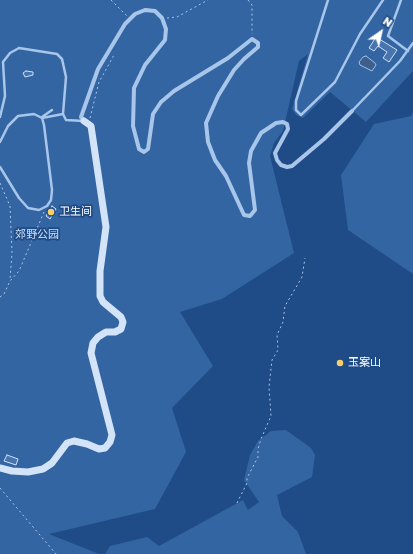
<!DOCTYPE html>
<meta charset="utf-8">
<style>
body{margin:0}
#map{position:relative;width:413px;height:554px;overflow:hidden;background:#1f4b86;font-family:"Golos Text",sans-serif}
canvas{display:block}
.north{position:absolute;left:361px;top:12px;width:40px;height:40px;-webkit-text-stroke:3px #1f4b86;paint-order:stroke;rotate:34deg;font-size:11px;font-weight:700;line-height:16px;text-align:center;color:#fff}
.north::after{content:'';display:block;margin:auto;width:14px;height:18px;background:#fff;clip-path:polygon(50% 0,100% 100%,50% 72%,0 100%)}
</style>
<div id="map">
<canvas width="413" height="554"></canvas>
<div class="north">N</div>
</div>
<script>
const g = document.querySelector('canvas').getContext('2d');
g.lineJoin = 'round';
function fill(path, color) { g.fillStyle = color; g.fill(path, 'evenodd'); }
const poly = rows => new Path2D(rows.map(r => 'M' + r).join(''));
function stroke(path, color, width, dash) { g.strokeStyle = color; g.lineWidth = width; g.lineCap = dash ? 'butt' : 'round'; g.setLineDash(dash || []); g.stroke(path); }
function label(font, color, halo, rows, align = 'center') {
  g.font = font + ' "Golos Text","Noto Sans SC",sans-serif'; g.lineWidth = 3.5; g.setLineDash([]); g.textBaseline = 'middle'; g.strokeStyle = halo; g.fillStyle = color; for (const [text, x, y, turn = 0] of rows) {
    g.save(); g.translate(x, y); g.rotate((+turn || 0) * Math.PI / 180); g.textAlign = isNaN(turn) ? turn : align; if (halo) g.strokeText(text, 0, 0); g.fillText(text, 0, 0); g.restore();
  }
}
const green = poly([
 [0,0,413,0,413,71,366,122,330,92,303,118,296,115,292,109,308,54,299,61,283,131,274,143,270,156,294,253,222,299,180,312,213,366,172,408,186,452,155,509,49,534,99,554,0,554],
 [413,112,413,274,348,230,341,175,374,124,411,116],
 [286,430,311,448,315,455,312,477,277,495,282,516,298,532,306,554,105,554,110,546,147,537,159,546,243,500,248,510,259,502,244,480,250,455,258,441,271,431]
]);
const water = poly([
 [366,56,375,63,376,65,372,71,360,65,359,62,363,57,366,56]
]);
const building = poly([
 [376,37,397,50,389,62,383,58,387,52,378,46,374,51,369,48,376,37],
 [26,71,33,72,33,75,25,77,23,73,26,71],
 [52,206,56,209,50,219,46,216,52,206],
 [7,455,18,459,16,465,4,461,7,455]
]);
const path = poly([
 [111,0,127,16],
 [248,0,252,5,252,34],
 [167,18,177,17,208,0],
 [90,118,99,82,114,55],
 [0,183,10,206,12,253,10,280],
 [0,297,4,294,10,281,19,271,44,212],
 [0,488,56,554],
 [237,503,247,483,247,478,258,457,258,449,261,439,271,416,269,387,272,360,278,350,277,335,283,322,285,306,302,277,305,258]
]);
const lane = poly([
 [328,0,296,101,296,110,301,115,335,82,360,34,383,0],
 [401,0,388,36,408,51],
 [352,111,400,61,413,43],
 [0,117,5,96,3,62,10,53,19,48,57,54,62,59,66,77,63,114,66,120,84,121],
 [42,117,52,110],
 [42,118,63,114],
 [0,142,8,126,18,116,34,114,42,118,44,125,52,190,51,200,47,206,39,210,28,208,19,198,0,167]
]);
const street = poly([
 [84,121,81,117,98,69,125,24,135,14,145,10,155,11,162,18,166,29,165,40,145,65,134,88,133,126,139,149,144,152,148,149,153,114,161,102,174,91,228,58,252,39,258,43,258,47,244,59,234,70,218,96,206,123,208,142,215,160,226,176,244,215,250,216,255,210,249,163,251,151,261,133,276,123,283,122,287,124,288,129,275,153,277,160,281,165,287,167,292,166,324,139,352,111]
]);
const secondary = poly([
 [0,468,12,471,28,472,43,469,52,463,67,443,74,441,87,444,99,449,105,448,110,442,112,435,91,353,93,343,98,337,106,332,115,332,121,329,123,322,121,317,103,302,100,296,100,271,106,227,91,126,84,121]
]);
const markers = [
 [51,212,4,"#f8cf68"],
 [340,363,4,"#f8cf68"]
];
const poiNames = [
 ["卫生间",59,212],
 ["玉案山",348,363]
];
const parkNames = [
 ["郊野公园",37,235]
];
fill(green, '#3365a3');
fill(water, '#3e5f89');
stroke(water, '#9cc0eb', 1);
fill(building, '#4875ae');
stroke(building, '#cde0f7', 1);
stroke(path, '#a8c5ea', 1, [2, 3]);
stroke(lane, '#a8c5ea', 2.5);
stroke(street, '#a8c5ea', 4);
stroke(secondary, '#d3e3f8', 7);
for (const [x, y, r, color] of markers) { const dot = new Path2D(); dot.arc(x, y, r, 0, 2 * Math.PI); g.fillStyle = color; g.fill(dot); stroke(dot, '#1f4b86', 1.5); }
label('11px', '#fff', '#1f4b86', poiNames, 'left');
label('11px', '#cde0f7', '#1f4b86', parkNames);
</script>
